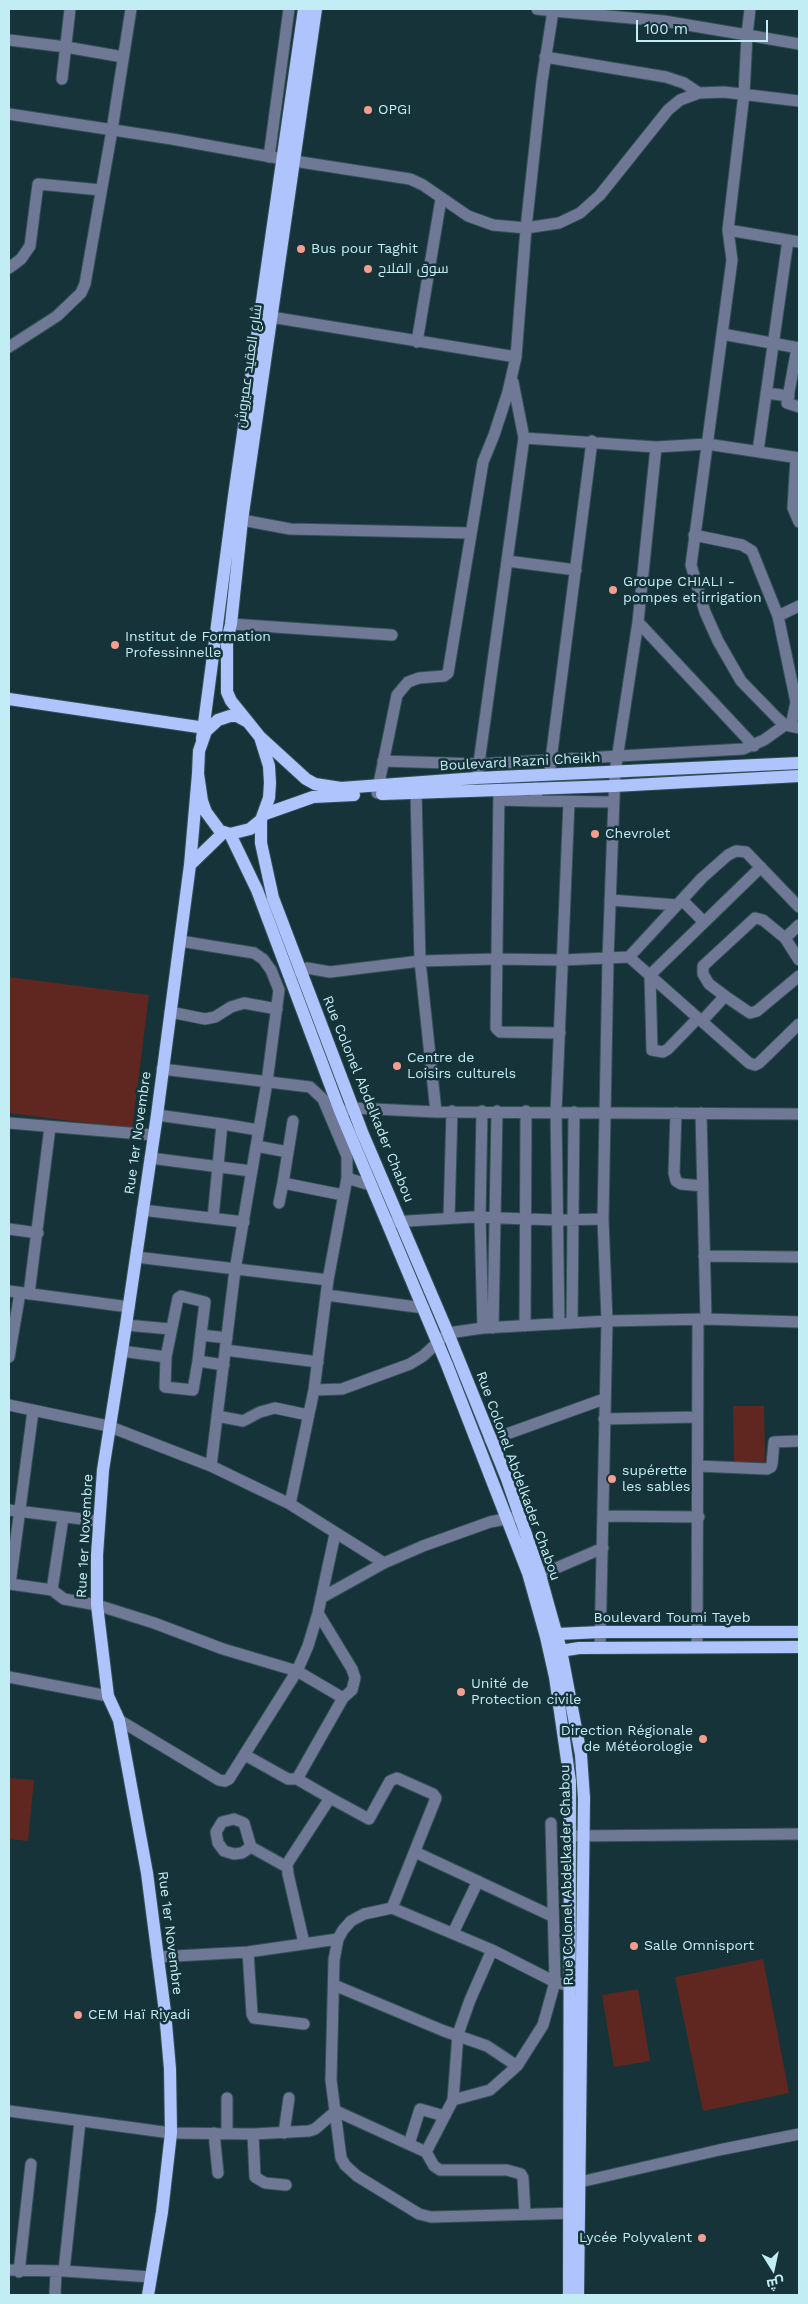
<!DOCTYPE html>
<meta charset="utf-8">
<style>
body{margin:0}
#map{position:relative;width:808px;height:2304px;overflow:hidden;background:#153338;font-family:"Work Sans",Cairo,sans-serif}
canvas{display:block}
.frame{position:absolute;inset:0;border:10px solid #c2edf5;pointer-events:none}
.north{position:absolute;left:748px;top:2244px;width:50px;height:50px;-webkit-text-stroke:4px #153338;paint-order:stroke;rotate:170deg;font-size:14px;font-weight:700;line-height:20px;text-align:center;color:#c2edf5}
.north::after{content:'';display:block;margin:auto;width:18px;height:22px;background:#c2edf5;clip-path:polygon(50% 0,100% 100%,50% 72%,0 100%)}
.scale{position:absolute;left:636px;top:20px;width:132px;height:22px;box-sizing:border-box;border:2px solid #c2edf5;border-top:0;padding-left:6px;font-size:15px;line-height:18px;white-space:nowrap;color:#c2edf5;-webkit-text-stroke:4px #153338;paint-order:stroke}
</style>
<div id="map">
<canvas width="808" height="2304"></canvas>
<div class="frame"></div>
<div class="north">ش</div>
<div class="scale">100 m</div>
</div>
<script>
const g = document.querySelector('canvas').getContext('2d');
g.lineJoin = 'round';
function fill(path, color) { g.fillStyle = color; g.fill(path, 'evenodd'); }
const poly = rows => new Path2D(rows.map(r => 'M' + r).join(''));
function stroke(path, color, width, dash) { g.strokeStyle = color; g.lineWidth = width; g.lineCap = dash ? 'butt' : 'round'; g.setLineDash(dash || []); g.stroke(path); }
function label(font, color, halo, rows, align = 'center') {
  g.font = font + ' "Work Sans",Cairo,sans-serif'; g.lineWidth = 5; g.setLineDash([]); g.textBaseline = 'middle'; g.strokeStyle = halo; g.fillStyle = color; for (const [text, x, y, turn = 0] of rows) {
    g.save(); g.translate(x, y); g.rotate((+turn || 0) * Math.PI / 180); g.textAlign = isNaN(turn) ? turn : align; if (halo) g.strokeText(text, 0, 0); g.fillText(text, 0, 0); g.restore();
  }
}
const green = poly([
 [9,977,149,995,132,1129,9,1113],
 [733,1406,764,1406,765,1465,734,1466],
 [9,1778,34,1780,28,1841,9,1839],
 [763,1959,789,2093,703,2111,675,1977],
 [638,1989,650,2061,614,2067,602,1995]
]);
const minor = poly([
 [537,9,553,11,553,9],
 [750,9,747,35,799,44],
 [9,40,66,47,123,57],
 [545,57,666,77,684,83,699,93],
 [62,79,70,9],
 [9,114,172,139,294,161,410,179,423,185,468,216,493,225,526,228,559,223,580,213,600,195,668,110,680,100,699,93,724,92,799,101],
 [269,157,289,9],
 [728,230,799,242],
 [9,268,21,259,30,246,38,184,101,190],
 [271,317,516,357,526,228,542,81,553,11,664,21,747,35,744,94,728,230,732,260,691,565,705,612,718,641,741,681,778,719,785,725,799,728],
 [722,334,799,348],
 [417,342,441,199],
 [9,347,57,316,81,293,85,284,112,130,131,9],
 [797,348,787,403,799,407],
 [513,382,524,438,656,447,707,444,799,458],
 [766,393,789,396],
 [758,451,788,240],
 [796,458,793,508,799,522],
 [242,520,290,529,470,533],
 [694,535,742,545,752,551,778,616,799,606],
 [507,561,576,570],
 [778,616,796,702,791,726],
 [638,622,754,746],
 [231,624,392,635],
 [383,761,479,764,743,749,764,740,785,725],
 [550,767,592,441],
 [478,770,524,438],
 [536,788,537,801,613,802],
 [499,789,496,1028,500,1032,560,1033],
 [416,792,420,961,436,1112],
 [377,793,397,695,408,682,419,678,444,676,448,673,483,462,494,435,508,392,516,357],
 [499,800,537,801],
 [610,900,677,905],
 [682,900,704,922],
 [785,938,799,925],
 [180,941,254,953,263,959,271,970,279,990,267,1082,235,1270,211,1466],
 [629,957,749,1063,755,1065,759,1063,799,1024],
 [300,972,307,968,330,972,420,961,496,959,563,960,629,957,702,878,728,855,736,851,746,852,799,907],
 [725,996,709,984,703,974,703,966,755,918,763,920,785,938,799,960],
 [170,1012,205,1019,215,1017,231,1007,244,1003,277,1009],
 [698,1018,668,1049,663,1052,652,1050,650,975,761,867],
 [702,1021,725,996,750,1013,757,1011,799,976],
 [162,1069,310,1087,323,1099,347,1156,347,1178],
 [346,1110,353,1108,436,1112,799,1114],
 [482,1111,480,1217,483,1328],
 [676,1113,674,1173,676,1181,681,1184,703,1186],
 [701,1113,706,1319],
 [157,1115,222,1124],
 [9,1123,153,1135],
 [256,1146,288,1152,283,1183,343,1195],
 [288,1152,293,1121],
 [150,1158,251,1171],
 [279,1203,283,1183],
 [142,1210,244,1222],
 [213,1218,222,1124,258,1130],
 [449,1218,452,1111],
 [392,1222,473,1217,556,1220,603,1219],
 [9,1229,38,1233],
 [704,1256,799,1257],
 [136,1257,328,1280],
 [9,1291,129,1307],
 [29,1294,50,1127],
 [326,1295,424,1308],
 [572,1323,574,1112],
 [559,1324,556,1112,569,802],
 [126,1325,170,1329],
 [525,1326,526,1111],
 [493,1328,497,1111],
 [225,1350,318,1362],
 [121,1351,166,1357],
 [9,1357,20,1293],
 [198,1361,201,1335],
 [224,1365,198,1361,193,1390,165,1387,166,1357,178,1298,181,1296,205,1302,201,1335,227,1338],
 [314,1390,328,1280,347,1178,370,1185],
 [9,1405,108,1426,211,1466,290,1504,384,1563,423,1546,490,1522,516,1517],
 [33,1411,10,1584,52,1590,63,1518],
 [217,1416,243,1421,260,1412,275,1408,308,1415],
 [604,1419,697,1417],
 [490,1440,604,1399],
 [698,1466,767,1469,771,1467,772,1464,774,1442,799,1441],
 [290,1504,314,1390,342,1389,410,1364,423,1356,448,1333,483,1328,607,1321,706,1319,799,1322],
 [9,1510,98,1521],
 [604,1516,699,1517],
 [540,1575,603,1548],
 [52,1590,64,1599,97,1605,154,1623,223,1649,297,1671,343,1698,297,1779,288,1779,245,1755],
 [321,1598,384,1563],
 [318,1613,352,1669,355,1678,352,1690,343,1698],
 [697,1647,698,1319],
 [600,1648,607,1321,603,1219,608,959,615,772,638,622,656,447],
 [9,1677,108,1696],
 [119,1720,219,1780,225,1781,229,1779,297,1671,308,1646,318,1613,335,1534],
 [297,1779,330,1798],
 [571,1836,799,1834],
 [251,1847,242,1853,234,1854,224,1851,218,1843,216,1832,222,1822,234,1819,244,1823,251,1847,287,1867],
 [415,1852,552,1916],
 [453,1933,478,1881],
 [304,1943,288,1874,287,1864,330,1798,369,1819,390,1781,397,1778,433,1794,436,1798,392,1908],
 [492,1950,470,2000,458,2034,453,2100,426,2152,434,2166,440,2170,507,2170,521,2174,523,2178,525,2214],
 [248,1952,252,2014,254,2018,304,2024],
 [157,1957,248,1952,338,1939],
 [334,1985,444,2031,487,2046,517,2066,543,2025,555,1982,551,1823],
 [577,1988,555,1982,492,1950,392,1908,364,1914,351,1921,343,1930,338,1939,334,1960,331,2080,341,2158,345,2165,357,2176,419,2214,431,2217,577,2213],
 [227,2098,227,2133],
 [453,2100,490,2090,517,2066],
 [9,2111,171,2133,253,2134,309,2131,315,2129,336,2111,426,2152],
 [80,2121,64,2271,151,2277],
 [214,2133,218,2173],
 [284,2133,289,2098],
 [253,2134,255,2177,265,2183,286,2185],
 [409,2144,420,2109,444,2116],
 [580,2182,719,2150,799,2134],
 [9,2270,64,2271],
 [19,2272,31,2164],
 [55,2295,56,2271]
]);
const major = poly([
 [9,699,205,728,211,725],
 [230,716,237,716,248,722,260,737,269,766,270,783,269,798,261,820,250,829,230,834,220,831,206,812,202,801,198,774,199,751,206,731,218,720,230,716],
 [248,722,231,701,227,692,227,641,231,624,242,520,316,9],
 [260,737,306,779,315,784,341,788,477,778,799,763],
 [202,739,234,496,304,9],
 [382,794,614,786,799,776],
 [265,814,313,797,354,795],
 [261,820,261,843,273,898,362,1132,448,1333,507,1479,540,1575,561,1650,581,1755,584,1798,578,2295],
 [230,834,257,890,340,1111,447,1365,528,1573,546,1637,555,1677,570,1781,569,2295],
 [190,865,224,832],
 [550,1636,557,1634,601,1632,799,1632],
 [554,1652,579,1648,799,1647],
 [148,2295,162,2212,171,2133,170,2069,165,2012,147,1873,119,1720,108,1696,97,1605,97,1555,103,1470,126,1325,157,1115,190,865,198,774]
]);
const markers = [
 [368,110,5,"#f59d8e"],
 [301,249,5,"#f59d8e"],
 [368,269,5,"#f59d8e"],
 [613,590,5,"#f59d8e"],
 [115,645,5,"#f59d8e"],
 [595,834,5,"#f59d8e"],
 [397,1066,5,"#f59d8e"],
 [612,1479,5,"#f59d8e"],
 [461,1692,5,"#f59d8e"],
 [703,1739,5,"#f59d8e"],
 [634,1946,5,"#f59d8e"],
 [78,2015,5,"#f59d8e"],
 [702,2238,5,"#f59d8e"]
];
const poiNames = [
 ["OPGI",378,110],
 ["Bus pour Taghit",311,249],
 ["سوق الفلاح",378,269],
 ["Groupe CHIALI -",623,582],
 ["pompes et irrigation",623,598],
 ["Institut de Formation",125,637],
 ["Professinnelle",125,653],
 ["Chevrolet",605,834],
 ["Centre de",407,1058],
 ["Loisirs culturels",407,1074],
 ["supérette",622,1471],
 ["les sables",622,1487],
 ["Unité de",471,1684],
 ["Protection civile",471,1700],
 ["Direction Régionale",693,1731,"right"],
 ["de Météorologie",693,1747,"right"],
 ["Salle Omnisport",644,1946],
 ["CEM Haï Riyadi",88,2015],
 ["Lycée Polyvalent",692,2238,"right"]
];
const streetNames = [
 ["شارع العقيد عميروش",249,366,-82],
 ["Boulevard Razni Cheikh",520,762,-3],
 ["Rue Colonel Abdelkader Chabou",368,1099,68],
 ["Rue 1er Novembre",138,1133,-82],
 ["Rue Colonel Abdelkader Chabou",518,1476,70],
 ["Rue 1er Novembre",85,1536,-87],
 ["Boulevard Toumi Tayeb",672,1618],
 ["Rue Colonel Abdelkader Chabou",567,1875,-91],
 ["Rue 1er Novembre",170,1933,83]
];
fill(green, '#602720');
stroke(minor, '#315156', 13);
stroke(major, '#315156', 14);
stroke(minor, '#6f7894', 11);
stroke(major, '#afc3fc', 12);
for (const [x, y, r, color] of markers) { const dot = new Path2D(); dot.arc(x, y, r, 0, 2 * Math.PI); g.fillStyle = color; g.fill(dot); stroke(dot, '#153338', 2); }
label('14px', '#c2edf5', '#153338', poiNames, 'left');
label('14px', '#c2edf5', '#153338', streetNames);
</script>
